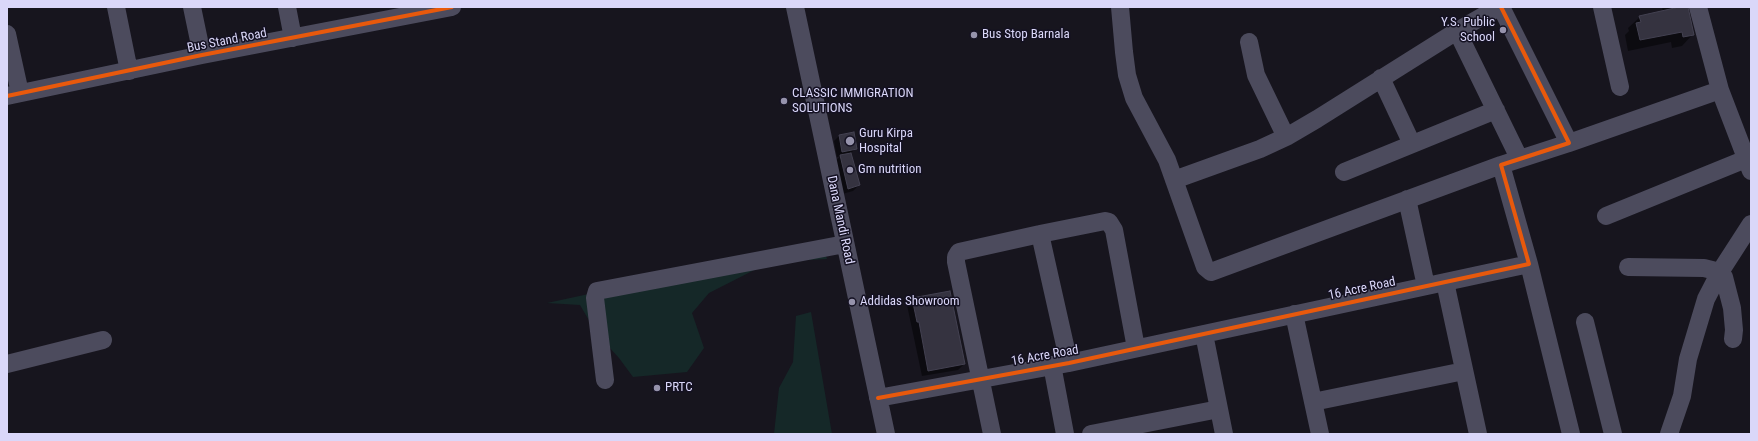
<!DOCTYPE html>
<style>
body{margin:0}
#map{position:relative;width:1758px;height:441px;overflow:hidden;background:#17151e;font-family:"Roboto Condensed",sans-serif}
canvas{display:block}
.frame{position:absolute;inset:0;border:8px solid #dad7f9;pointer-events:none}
</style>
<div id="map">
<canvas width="1758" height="441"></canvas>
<div class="frame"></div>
</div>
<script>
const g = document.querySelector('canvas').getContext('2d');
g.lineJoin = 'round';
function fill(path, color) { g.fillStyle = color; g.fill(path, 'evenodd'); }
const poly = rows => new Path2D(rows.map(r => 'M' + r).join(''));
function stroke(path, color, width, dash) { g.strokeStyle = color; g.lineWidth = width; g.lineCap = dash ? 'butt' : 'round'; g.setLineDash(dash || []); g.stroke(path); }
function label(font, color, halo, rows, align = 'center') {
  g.font = font + ' "Roboto Condensed",sans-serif'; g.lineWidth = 3; g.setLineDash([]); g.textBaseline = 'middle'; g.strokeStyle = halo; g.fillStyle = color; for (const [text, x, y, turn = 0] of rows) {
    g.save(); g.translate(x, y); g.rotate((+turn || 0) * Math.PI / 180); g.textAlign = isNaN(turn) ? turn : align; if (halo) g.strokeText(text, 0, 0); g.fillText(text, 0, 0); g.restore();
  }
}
const green = poly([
 [823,247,827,259,770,262,709,293,692,313,704,348,687,372,633,377,619,358,597,334,580,305,547,303,723,265],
 [811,312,832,434,774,434,779,388,793,362,796,316]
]);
const shadow = poly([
 [1662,7,1687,7,1693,34,1682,46,1672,48,1671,42,1628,51,1625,35,1629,31,1628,28,1640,17,1663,12],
 [839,136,856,148,850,154,859,185,853,191,842,194,835,161,841,156,837,157,834,141],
 [913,299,964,364,958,370,922,376,907,305]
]);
const building = poly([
 [1679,7,1688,7,1694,35,1683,37,1682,32,1640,40,1636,23,1641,22,1639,16,1679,7],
 [854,132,857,149,842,152,839,135,854,132],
 [851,153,860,185,848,189,840,155,851,153],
 [950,291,965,364,928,371,919,322,917,322,912,298,950,291]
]);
const minor = poly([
 [116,7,129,71],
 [192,7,202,55],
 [287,7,293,38],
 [795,7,886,434],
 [1120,7,1124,52,1127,75,1134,98,1167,160,1205,267,1211,272,1501,165],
 [1602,7,1620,87],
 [1698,7,1720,90,1751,171],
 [1457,31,1519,158],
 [7,34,20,93],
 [1249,42,1256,75,1286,137],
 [1381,78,1412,144],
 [7,96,202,55,452,7],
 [1569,143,1720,90],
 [1344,172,1496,110],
 [1174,180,1260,149,1288,136,1317,119,1457,31,1499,7],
 [1407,199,1426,286],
 [1606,216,1746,159],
 [1040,234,1069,363],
 [1529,264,1571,434],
 [1628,267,1704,268,1720,272,1724,277,1732,308,1734,330,1733,339],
 [1445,282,1478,434],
 [1294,314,1320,434],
 [1585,322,1613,434],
 [1204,334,1224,434],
 [7,364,103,340],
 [1052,365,1065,434],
 [605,380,595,298,597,291,845,244],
 [878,398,1069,363,1529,264,1501,165,1569,143,1501,7],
 [1313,402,1464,371],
 [992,434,956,262,956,257,959,252,1040,234,1105,221,1109,222,1114,230,1136,348],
 [1091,434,1219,409],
 [1669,434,1682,396,1688,359,1706,299,1720,272,1751,224]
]);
const cycleway = poly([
 [7,96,202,55,452,7],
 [878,398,1069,363,1529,264,1501,165,1569,143,1501,7]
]);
const markers = [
 [1503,30,4,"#9693ac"],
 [974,35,4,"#9693ac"],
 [784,101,4,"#9693ac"],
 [850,141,5,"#9693ac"],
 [850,170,4,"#9693ac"],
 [852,302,4,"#9693ac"],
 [657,388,4,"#9693ac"]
];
const poiNames = [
 ["Y.S. Public",1495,23,"right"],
 ["School",1495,38,"right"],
 ["Bus Stop Barnala",982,35],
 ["CLASSIC IMMIGRATION",792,94],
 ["SOLUTIONS",792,109],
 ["Guru Kirpa",859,134],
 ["Hospital",859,149],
 ["Gm nutrition",858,170],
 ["Addidas Showroom",860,302],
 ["PRTC",665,388]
];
const streetNames = [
 ["Bus Stand Road",227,41,-11],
 ["Dana Mandi Road",840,220,78],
 ["16 Acre Road",1362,289,-12],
 ["16 Acre Road",1045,356,-10]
];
fill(green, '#152828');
fill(shadow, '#0007');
fill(building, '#353340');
stroke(building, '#434151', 1);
stroke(minor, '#4c4b5d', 18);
stroke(cycleway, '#e8590c', 4);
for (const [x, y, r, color] of markers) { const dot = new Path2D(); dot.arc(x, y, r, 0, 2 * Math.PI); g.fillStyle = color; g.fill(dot); stroke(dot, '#141122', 1.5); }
label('13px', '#dad7f9', '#141122', poiNames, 'left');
label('13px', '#dad7f9', '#141122', streetNames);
</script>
